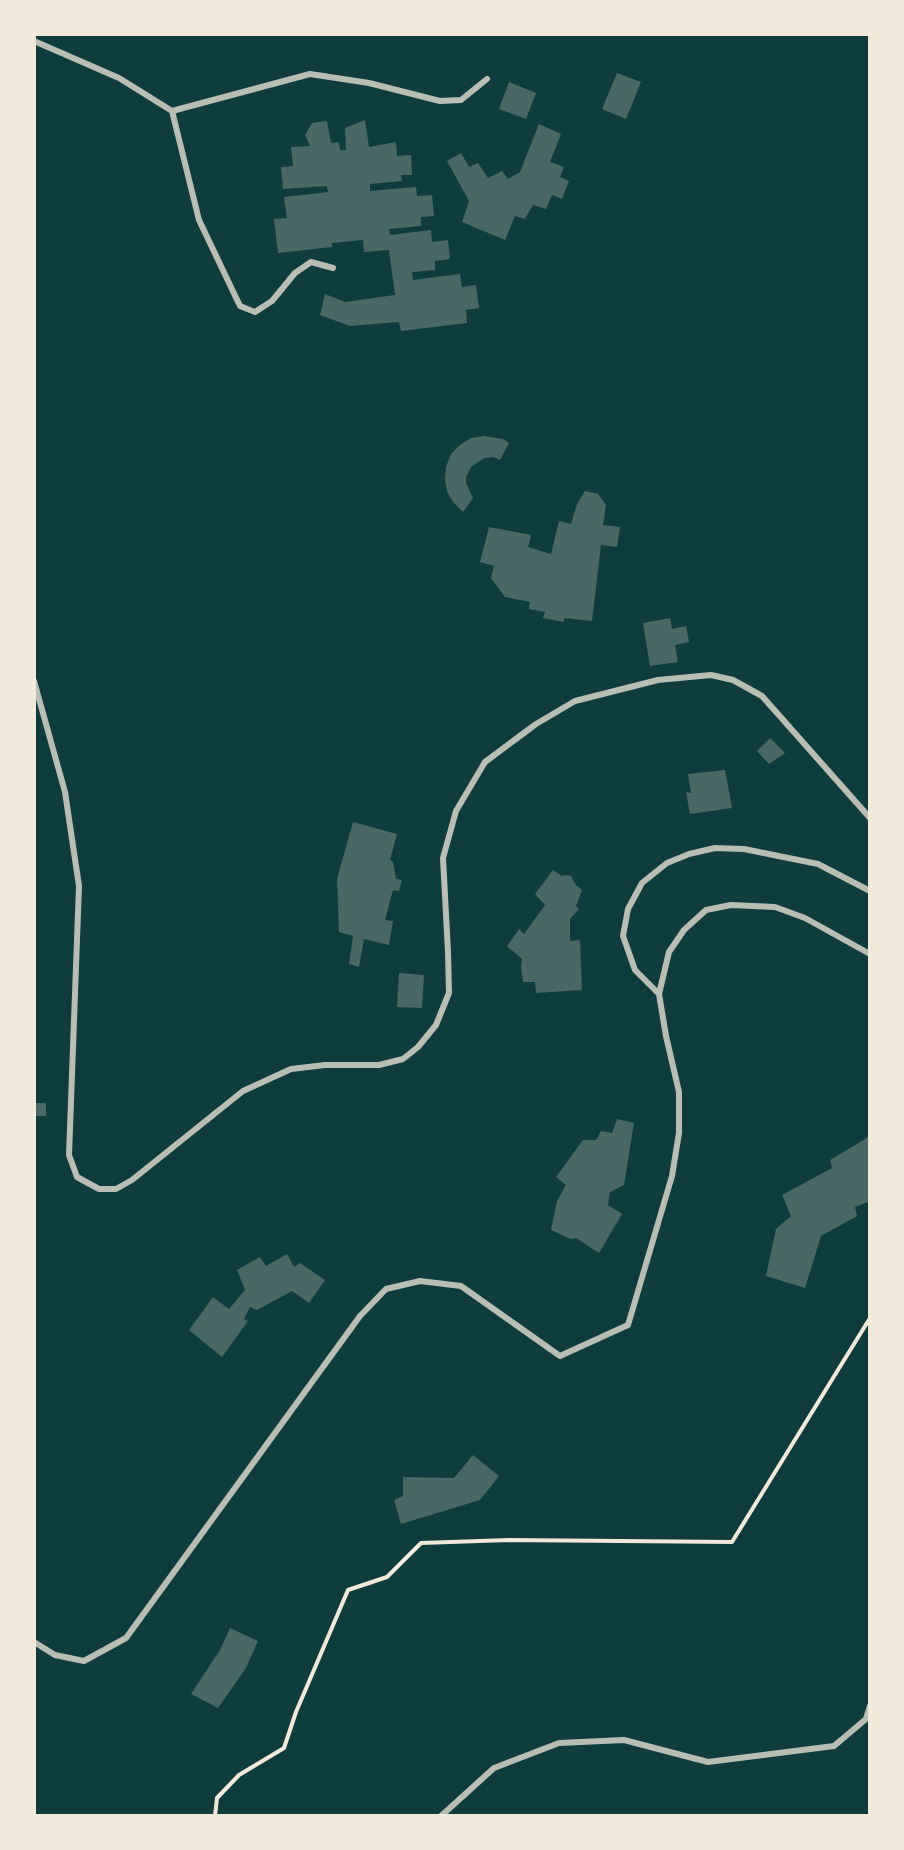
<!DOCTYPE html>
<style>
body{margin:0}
#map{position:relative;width:904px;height:1850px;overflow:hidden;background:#0f3d3e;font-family:"DejaVu Sans",sans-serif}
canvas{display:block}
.frame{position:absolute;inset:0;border:36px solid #f1e9da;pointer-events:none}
</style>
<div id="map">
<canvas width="904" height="1850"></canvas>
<div class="frame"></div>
</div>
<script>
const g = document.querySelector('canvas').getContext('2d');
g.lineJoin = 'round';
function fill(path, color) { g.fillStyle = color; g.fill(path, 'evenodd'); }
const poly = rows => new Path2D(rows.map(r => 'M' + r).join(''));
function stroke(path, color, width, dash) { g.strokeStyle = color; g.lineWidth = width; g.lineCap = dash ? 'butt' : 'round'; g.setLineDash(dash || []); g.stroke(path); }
const building = poly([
 [617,73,641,82,626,119,602,109],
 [509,82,536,93,526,119,499,109],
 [365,120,369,147,396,142,397,156,411,155,412,175,401,175,402,181,370,184,370,191,416,187,417,196,432,195,434,216,421,217,421,226,389,229,390,235,431,230,432,242,448,240,450,259,435,261,435,270,412,272,413,280,460,274,462,287,476,285,479,308,466,310,467,323,401,331,399,322,350,326,320,315,325,294,345,302,395,295,389,250,364,252,363,240,332,243,332,247,278,253,274,219,287,218,284,197,328,192,327,186,283,189,281,167,293,166,291,147,310,146,305,135,312,123,327,121,331,143,339,142,340,150,346,150,345,128],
 [539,124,561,134,550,162,564,167,560,177,569,181,562,199,552,195,546,209,533,205,525,219,515,216,505,240,462,222,469,201,447,161,461,153,469,167,478,163,488,178,502,171,508,179,520,172],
 [484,436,503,439,509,443,500,460,494,457,484,458,471,467,466,477,466,483,473,498,463,512,454,503,447,492,445,479,446,467,451,454,460,445,471,438],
 [585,491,598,494,606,505,603,525,620,527,617,547,601,545,592,621,564,618,564,622,543,618,545,612,529,609,530,602,505,597,491,578,494,566,480,562,489,527,531,535,528,547,551,554,559,521,571,524,577,504],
 [670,618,672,629,686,626,689,642,675,645,678,662,650,666,643,623],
 [770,738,785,753,769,764,757,751],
 [725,770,732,808,690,814,686,792,691,793,688,774],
 [353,822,397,834,390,860,393,862,396,879,402,880,399,891,393,890,385,920,393,921,389,945,364,939,359,967,349,964,353,936,339,932,337,879],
 [553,870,562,876,566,875,571,876,575,884,582,890,576,906,579,909,570,919,570,941,580,940,582,990,536,993,535,982,523,982,521,968,522,959,507,946,519,929,524,934,545,905,535,894],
 [399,973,424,975,422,1008,397,1007],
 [34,1103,46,1103,46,1116,34,1116],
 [617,1119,634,1123,624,1185,610,1192,608,1205,622,1214,599,1253,576,1238,571,1239,551,1230,557,1201,566,1185,556,1177,583,1140,596,1140,601,1131,612,1133],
 [870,1136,870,1204,868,1202,855,1207,857,1216,821,1236,805,1288,766,1276,776,1229,791,1216,782,1195,832,1168,830,1160],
 [287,1254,294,1267,300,1263,325,1280,309,1303,292,1291,257,1310,250,1307,244,1319,248,1321,222,1357,189,1330,213,1297,229,1309,245,1290,237,1270,260,1257,266,1266],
 [473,1455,499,1476,480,1500,401,1524,394,1500,403,1496,403,1477,454,1478],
 [230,1628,258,1641,246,1668,218,1708,191,1694,220,1650]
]);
const path = poly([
 [215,1816,217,1798,239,1775,284,1748,296,1712,348,1590,387,1577,421,1543,509,1540,732,1542,870,1318]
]);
const minor = poly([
 [34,41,119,78,172,111,310,74,369,83,440,101,461,100,487,79],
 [172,111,199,220,240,306,255,312,272,301,295,273,311,262,333,268],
 [34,681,65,792,79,886,69,1155,77,1177,99,1189,116,1189,132,1180,243,1091,291,1069,325,1065,379,1065,403,1059,418,1047,436,1025,449,993,448,952,443,858,456,811,485,762,536,724,575,701,658,680,711,675,733,680,762,696,870,818],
 [659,994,635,970,623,936,628,909,642,883,667,863,689,854,715,848,744,849,818,864,870,891],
 [34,1642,55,1655,84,1661,126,1638,360,1316,386,1289,420,1281,461,1286,560,1356,628,1325,672,1176,679,1133,679,1092,666,1036,659,994,669,952,684,930,706,910,731,905,775,907,805,918,870,954],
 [441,1816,494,1768,559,1743,624,1740,708,1762,834,1746,866,1719,870,1706]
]);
fill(building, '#486865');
stroke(path, '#f1e9da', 4);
stroke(minor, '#b8beb3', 6);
</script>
